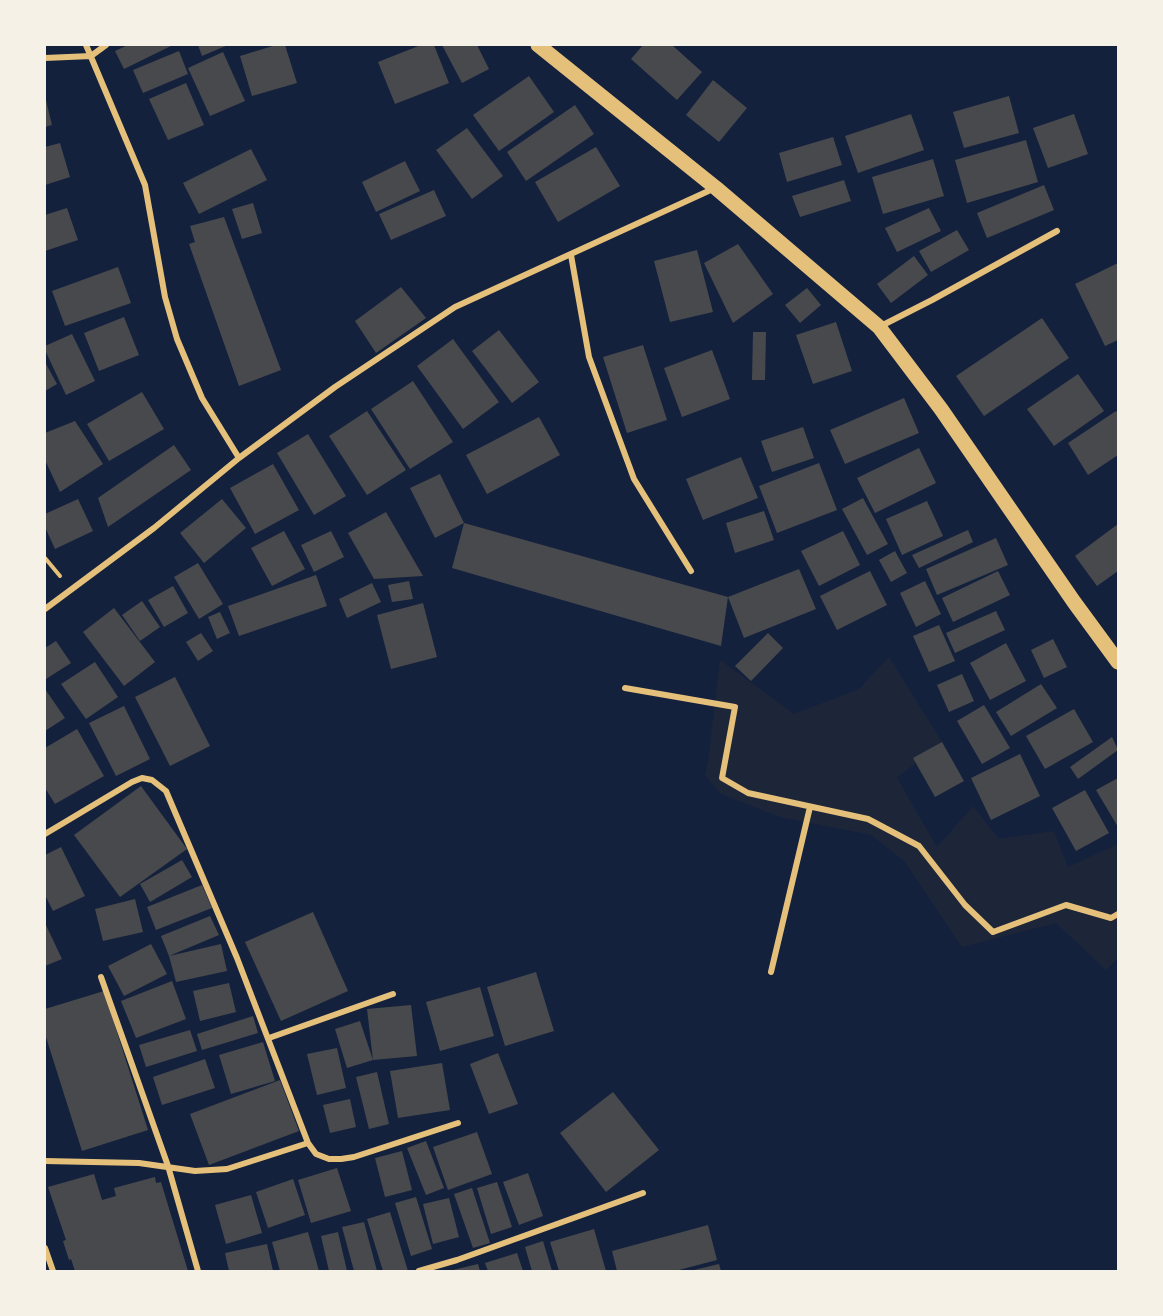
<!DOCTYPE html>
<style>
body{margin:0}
#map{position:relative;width:1163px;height:1316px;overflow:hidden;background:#14213d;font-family:"Noto Serif",serif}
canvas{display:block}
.frame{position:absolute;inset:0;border:46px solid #f6f1e7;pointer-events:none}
</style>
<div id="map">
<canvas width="1163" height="1316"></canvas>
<div class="frame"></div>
</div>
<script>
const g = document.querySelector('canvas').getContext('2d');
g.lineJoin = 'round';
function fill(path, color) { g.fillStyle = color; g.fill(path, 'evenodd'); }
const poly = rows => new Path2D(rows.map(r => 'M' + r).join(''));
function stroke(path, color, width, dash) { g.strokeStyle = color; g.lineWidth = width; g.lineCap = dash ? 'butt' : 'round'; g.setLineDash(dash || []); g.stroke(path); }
const green = poly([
 [889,657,942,742,897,778,937,847,973,806,999,839,1054,831,1068,867,1118,844,1118,958,1106,970,1056,923,962,947,904,861,871,835,780,817,721,794,705,775,708,762,720,660,794,714,859,689]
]);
const building = poly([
 [128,45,173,45,124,69,115,51],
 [198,45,228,45,202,56],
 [276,45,285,45,297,83,252,96,240,56],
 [421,45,434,45,449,83,395,104,378,62],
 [442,45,477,45,489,69,462,83],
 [643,45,672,45,702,72,677,100,631,59],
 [179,51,188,74,143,93,133,70],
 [223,52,245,101,210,116,188,68],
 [529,76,554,112,499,151,473,115],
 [713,80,747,108,719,142,686,115],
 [186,83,204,125,168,140,149,99],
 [45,96,52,125,45,127],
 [1009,96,1019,133,964,148,953,112],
 [575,105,594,134,526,181,507,152],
 [911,114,924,150,858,173,845,136],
 [1074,114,1088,154,1048,168,1033,128],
 [467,128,503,176,472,199,436,150],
 [833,137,842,165,787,182,779,153],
 [1026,140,1038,182,967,203,955,160],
 [60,143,70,177,45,185,45,147],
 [596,147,620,186,558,222,535,182],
 [251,149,267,180,199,214,183,183],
 [933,159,944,196,883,214,872,177],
 [405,161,420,191,376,212,362,182],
 [844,180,851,201,800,217,792,196],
 [1044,185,1054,210,987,238,977,213],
 [434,190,446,216,391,240,379,214],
 [253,203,262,233,242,239,232,209],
 [67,208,78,240,45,251,45,215],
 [929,208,941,231,897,252,885,228],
 [224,217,281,370,239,386,189,244,195,242,190,226],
 [957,230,969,250,931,272,919,251],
 [738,244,773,294,733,323,704,263],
 [697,250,713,312,670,322,654,261],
 [914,256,928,275,891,303,877,284],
 [1118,263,1118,340,1105,346,1075,284],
 [118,267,131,303,65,326,52,291],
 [401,287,426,318,376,353,355,321],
 [807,288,821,305,800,323,785,305],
 [124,317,139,355,99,371,84,333],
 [1042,318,1069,358,984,416,956,376],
 [836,322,852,371,813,384,796,335],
 [499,330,539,382,512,403,472,351],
 [753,332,766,332,765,380,752,380],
 [72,334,95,381,66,395,45,350,45,346],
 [453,339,499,402,463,429,417,366],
 [643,345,667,420,627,433,603,357],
 [712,350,730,399,682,417,664,368],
 [45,362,57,384,45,391],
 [1078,374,1104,411,1054,446,1027,409],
 [413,381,453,442,410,469,371,409],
 [142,392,164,429,109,461,87,424],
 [904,398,919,433,845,464,830,430],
 [367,411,406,470,367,495,329,436],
 [1116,411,1118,413,1118,455,1088,475,1068,443],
 [539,417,560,455,487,494,466,455],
 [75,421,103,464,60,492,45,460,45,433],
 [803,427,814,458,772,472,761,441],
 [308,434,346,496,314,515,277,453],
 [174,445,191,470,108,527,98,498],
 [919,448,936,483,875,513,857,478],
 [741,457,758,498,703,520,686,479],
 [819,463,837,510,777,533,759,486],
 [273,464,299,510,255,534,230,488],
 [440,474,464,523,728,597,721,646,452,568,464,523,435,538,410,488],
 [863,498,888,544,867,555,842,509],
 [78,499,93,531,55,549,45,527,45,514],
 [222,499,246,528,204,563,180,533],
 [927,501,943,536,902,555,886,519],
 [764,511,774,540,735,553,726,523],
 [386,512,423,576,374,579,348,533],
 [1118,524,1118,571,1097,586,1075,556],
 [968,530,973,542,919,568,912,555],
 [284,531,305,569,272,586,251,548],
 [331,531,344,557,314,572,301,545],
 [843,531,860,565,819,586,801,551],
 [996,538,1008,565,937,595,926,569],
 [895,551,907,573,891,582,879,560],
 [198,563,223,604,199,619,174,577],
 [799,569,816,609,744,638,728,597],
 [870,571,887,605,837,630,820,596],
 [998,571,1010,595,953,622,942,598],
 [316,575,327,606,239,636,228,606],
 [409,581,413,599,392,602,388,585],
 [925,581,941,614,916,627,900,593],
 [372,583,381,602,347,618,339,599],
 [173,586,188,613,164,627,148,600],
 [142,601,160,627,140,641,122,615],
 [423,603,437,657,391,669,377,615],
 [114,608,155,662,124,686,83,632],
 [996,611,1005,630,955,653,946,633],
 [220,612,230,633,217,639,208,617],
 [939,625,955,661,929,672,913,636],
 [201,633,213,651,198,661,186,642],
 [768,633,783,648,751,681,735,666],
 [1053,639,1067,667,1044,678,1031,650],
 [56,641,71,663,46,679,45,648],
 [1006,643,1026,681,990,700,970,663],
 [95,662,118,697,86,719,61,684],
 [962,674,974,701,949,712,937,685],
 [175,677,210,746,170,766,135,697],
 [1041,684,1057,708,1011,736,996,712],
 [45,689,65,718,45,731],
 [984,705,1010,748,982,764,957,721],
 [124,706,150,759,116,776,89,723],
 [1074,709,1093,742,1045,769,1026,736],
 [77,729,104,776,55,804,45,788,45,748],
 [1112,737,1118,750,1078,779,1070,767],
 [942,742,964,781,935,797,913,758],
 [1020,754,1040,796,991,820,971,778],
 [1118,778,1118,827,1096,790],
 [141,786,187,849,120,897,74,835],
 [1085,790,1109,833,1076,851,1052,808],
 [61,847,85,896,53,911,45,895,45,855],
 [182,860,192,877,150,902,140,884],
 [202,885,212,908,156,930,147,907],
 [135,899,143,932,103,941,95,909],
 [313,912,348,991,281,1021,245,942],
 [210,916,219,935,169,956,161,936],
 [45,923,62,959,45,966],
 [151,944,167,974,124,996,108,966],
 [221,944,227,971,176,982,169,956],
 [536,972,554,1031,505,1046,487,987],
 [172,981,186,1019,136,1038,121,1001],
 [229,983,236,1012,200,1021,193,991],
 [480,987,494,1036,440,1051,426,1002],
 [104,991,148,1130,82,1151,45,1034,45,1009],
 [411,1005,417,1056,373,1060,367,1009],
 [253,1016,258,1033,202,1050,197,1034],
 [360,1021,373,1060,347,1068,335,1029],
 [190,1030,197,1051,146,1067,139,1045],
 [263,1042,275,1081,231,1094,219,1055],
 [337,1048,346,1088,317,1095,307,1054],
 [498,1053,518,1104,489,1114,470,1064],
 [205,1059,215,1088,162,1105,153,1077],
 [442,1063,450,1110,398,1118,390,1071],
 [377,1072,389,1124,369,1129,356,1077],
 [280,1080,299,1131,209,1165,190,1114],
 [613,1092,659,1150,606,1192,560,1133],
 [350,1099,356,1127,330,1133,323,1105],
 [477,1132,492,1174,448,1190,433,1147],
 [426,1141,444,1188,426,1195,407,1148],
 [402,1151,412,1190,385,1197,375,1158],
 [337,1168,351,1211,311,1223,298,1180],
 [528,1173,543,1216,519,1225,503,1182],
 [94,1174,102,1200,116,1196,114,1188,155,1177,156,1183,161,1182,188,1271,75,1271,71,1259,69,1260,63,1241,66,1240,48,1187],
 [293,1179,305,1215,268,1228,256,1192],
 [497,1182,512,1227,491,1234,477,1188],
 [472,1188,490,1243,473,1248,454,1194],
 [251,1195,262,1233,226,1244,215,1205],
 [416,1197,432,1249,411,1256,395,1203],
 [449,1198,459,1237,433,1244,423,1204],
 [390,1212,408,1271,383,1271,367,1219],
 [364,1222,377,1271,354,1271,342,1227],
 [708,1225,717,1260,675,1271,617,1271,612,1251],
 [594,1229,606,1271,559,1271,550,1242],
 [308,1232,319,1271,280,1271,272,1242],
 [338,1232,347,1271,329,1271,321,1236],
 [543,1241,552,1271,532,1271,525,1247],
 [267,1244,273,1271,229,1271,225,1253],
 [517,1253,523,1271,488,1271,485,1263],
 [478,1264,480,1271,454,1271,453,1270],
 [719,1264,721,1271,694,1271,694,1270]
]);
const path = poly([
 [45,558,60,576]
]);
const minor = poly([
 [86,45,145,185,165,297,177,339,202,398,239,458],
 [45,58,91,56,106,45],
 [571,255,589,357,634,479,691,571],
 [879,327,932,300,1057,231],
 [45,609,154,528,239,458,335,387,455,307,715,188],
 [625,688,735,707,722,778,748,793,868,819,919,846,965,905,993,932,1066,905,1111,918,1118,914],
 [45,834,132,782,142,778,152,780,166,791,237,958,308,1143],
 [771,972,810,807],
 [101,977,168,1166,198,1271],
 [269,1038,393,994],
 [45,1161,139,1163,195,1171,227,1169,308,1143,316,1154,329,1159,341,1159,354,1157,458,1123],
 [45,1248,53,1271],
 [419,1271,457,1260,643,1193]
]);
const primary = poly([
 [538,45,716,188,879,327,941,409,1074,602,1118,662]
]);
fill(green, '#1d2539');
fill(building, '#48494c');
stroke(path, '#e5c07b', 4);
stroke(minor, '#e5c07b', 6);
stroke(primary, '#e5c07b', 15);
</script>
